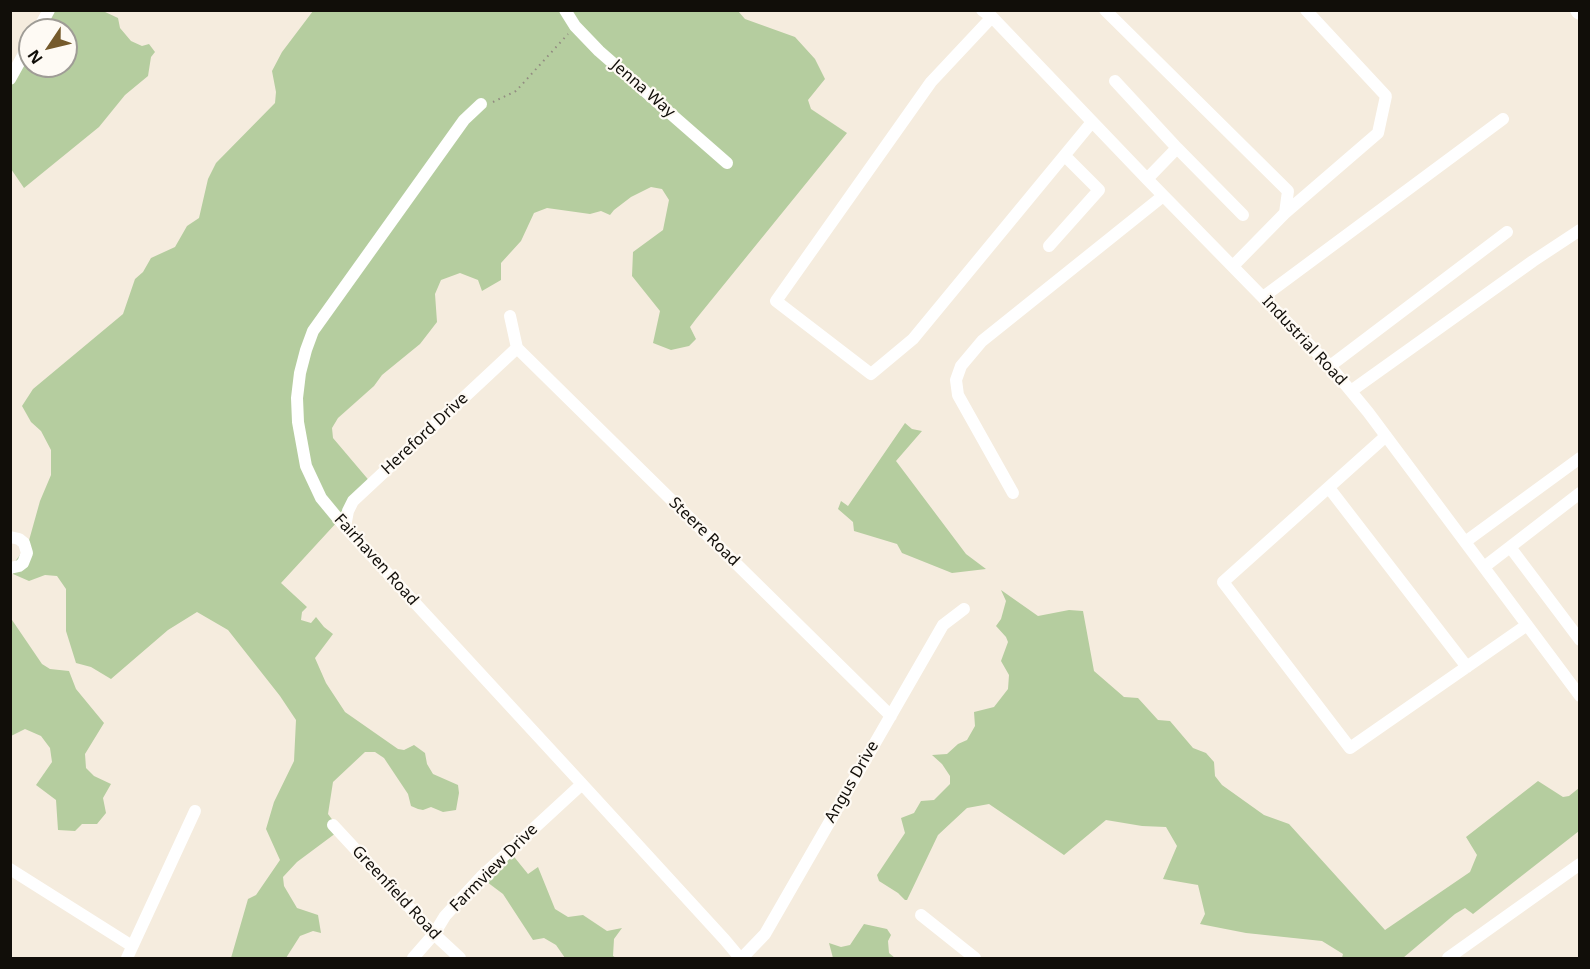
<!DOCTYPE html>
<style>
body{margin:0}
#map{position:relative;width:1590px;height:969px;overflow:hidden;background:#f5ecde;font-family:"Noto Sans",sans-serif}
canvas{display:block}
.frame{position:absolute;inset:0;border:12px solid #110e09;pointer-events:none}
.north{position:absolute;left:18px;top:18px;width:60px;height:60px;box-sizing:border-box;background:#fefaf4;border:2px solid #9f9c96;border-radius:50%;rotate:235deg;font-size:16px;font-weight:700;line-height:24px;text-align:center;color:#110e09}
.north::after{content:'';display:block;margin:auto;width:21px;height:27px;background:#755a2c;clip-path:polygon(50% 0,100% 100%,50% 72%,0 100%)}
</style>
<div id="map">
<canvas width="1590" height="969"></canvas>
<div class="frame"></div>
<div class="north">N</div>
</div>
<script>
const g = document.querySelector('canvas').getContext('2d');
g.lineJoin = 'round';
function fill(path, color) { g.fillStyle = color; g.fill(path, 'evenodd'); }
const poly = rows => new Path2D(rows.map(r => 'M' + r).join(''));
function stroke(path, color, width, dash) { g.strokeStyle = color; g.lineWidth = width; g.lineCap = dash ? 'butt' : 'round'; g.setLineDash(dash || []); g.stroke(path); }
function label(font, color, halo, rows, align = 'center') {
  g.font = font + ' "Noto Sans",sans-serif'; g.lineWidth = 4.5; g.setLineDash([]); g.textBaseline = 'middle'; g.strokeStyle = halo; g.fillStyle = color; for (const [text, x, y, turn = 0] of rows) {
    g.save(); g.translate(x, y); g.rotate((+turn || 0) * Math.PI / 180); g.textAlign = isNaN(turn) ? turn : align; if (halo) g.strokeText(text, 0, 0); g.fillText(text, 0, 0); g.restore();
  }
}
const green = poly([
 [54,11,103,11,118,18,120,28,131,41,142,46,149,44,155,52,151,57,148,76,125,95,99,127,24,188,11,169,10,86,30,47,30,66,66,66,66,30,41,30],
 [313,11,738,11,745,19,795,37,815,59,825,79,808,100,811,109,847,133,696,319,690,327,696,339,689,346,671,350,653,343,660,311,632,276,633,252,663,230,669,200,662,189,651,187,631,197,614,210,610,215,601,211,590,214,547,208,534,213,521,241,501,263,501,280,482,291,478,280,460,273,441,280,435,294,437,322,420,344,382,375,374,386,338,418,332,428,333,438,372,484,281,583,307,607,302,612,301,620,311,623,316,617,324,627,333,634,315,658,326,683,345,712,398,749,404,750,414,745,425,753,427,764,433,774,458,785,459,793,456,810,443,812,431,807,423,810,418,809,411,806,408,794,384,758,375,752,365,752,333,782,328,814,340,830,297,862,283,877,284,886,297,908,318,915,321,933,313,931,300,936,286,958,231,958,248,899,256,895,280,860,266,829,274,802,294,761,296,720,280,696,228,630,197,612,168,630,111,679,91,667,76,663,66,631,66,589,57,576,45,575,29,581,13,574,14,563,28,544,40,501,51,475,51,450,41,431,31,422,22,406,33,389,123,314,135,279,143,272,151,258,175,247,187,226,199,218,208,179,216,163,275,103,276,92,272,71,282,52],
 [905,423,912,429,922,431,896,461,966,554,986,569,952,573,902,553,897,544,854,531,853,522,838,509,841,501,848,506],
 [1001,590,1038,616,1069,610,1083,611,1094,671,1124,697,1138,698,1158,720,1170,721,1193,748,1206,753,1214,762,1215,776,1222,785,1264,815,1289,824,1385,930,1470,872,1477,855,1466,837,1538,781,1563,797,1569,796,1579,788,1579,831,1473,914,1465,908,1455,914,1403,958,1342,958,1343,954,1322,941,1246,933,1200,924,1205,914,1198,885,1163,879,1177,846,1166,827,1142,826,1106,820,1064,855,989,804,967,808,938,835,907,900,905,900,898,893,879,881,877,875,905,833,901,818,914,813,921,801,934,800,950,784,950,776,942,764,932,755,947,754,958,744,967,740,975,726,974,712,994,707,1008,689,1009,675,1001,661,1008,642,1006,637,996,626,1001,619,1006,601],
 [10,617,42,664,50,669,69,671,76,689,104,723,85,754,86,768,94,776,111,784,103,798,106,813,97,824,82,824,75,831,58,830,56,800,36,785,52,762,50,748,41,736,25,729,11,736],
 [511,853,528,874,538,867,555,909,568,917,583,915,607,931,622,928,614,939,613,956,616,958,565,958,556,945,544,938,533,940,503,894,483,879],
 [864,924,887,929,891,935,888,941,889,953,895,958,833,958,829,943,841,947,850,945]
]);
const path = poly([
 [493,102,516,91,568,34]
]);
const minor = poly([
 [565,10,575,26,599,51,727,163],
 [982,10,992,17,1147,179,1330,366,1368,412,1580,696],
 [1105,10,1288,191,1285,213,1233,266],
 [992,17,931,82,776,301,871,374,913,339,1092,122],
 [38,30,49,10],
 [10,79,30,43],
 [1115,81,1177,148,1147,179],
 [481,104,464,120,313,331,306,350,300,373,297,398,298,422,306,466,321,498,345,527,582,784,725,940,740,958],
 [1177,148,1243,215],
 [1284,214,1378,133,1386,96,1306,10],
 [1049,246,1099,190,1065,156],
 [1263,297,1503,119],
 [510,316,517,348],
 [517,348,891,716],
 [1330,366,1507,232],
 [1351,391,1533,261,1580,230],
 [1386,436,1223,582,1350,748,1527,625],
 [1329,488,1467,667],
 [1013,493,958,395,956,380,961,366,982,341,1163,196],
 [1580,493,1510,547,1580,640],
 [345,527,348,511,353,501,517,348],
 [10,537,19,539,24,543,27,553,23,563,19,566,10,568],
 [1465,542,1580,458],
 [1484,567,1510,547],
 [333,825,434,934,460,958],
 [10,869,132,946],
 [921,915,975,958],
 [127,958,195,811],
 [413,958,434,934,445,916,481,877,582,784],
 [742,958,765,934,943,625,964,609],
 [1448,958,1580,864]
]);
const highway = poly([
 [1579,10,1580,11]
]);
const streetNames = [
 ["Jenna Way",643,89,41],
 ["Industrial Road",1304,341,47],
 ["Hereford Drive",425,434,-43],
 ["Steere Road",704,532,44],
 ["Fairhaven Road",376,560,48],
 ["Angus Drive",852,782,-60],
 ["Farmview Drive",494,868,-45],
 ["Greenfield Road",396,893,47]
];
fill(green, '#b5cd9f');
stroke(path, '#928b81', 2, [1.5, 4.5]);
stroke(minor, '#fff', 12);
stroke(highway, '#fff', 18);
label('16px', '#110e09', '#fefaf4', streetNames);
</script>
